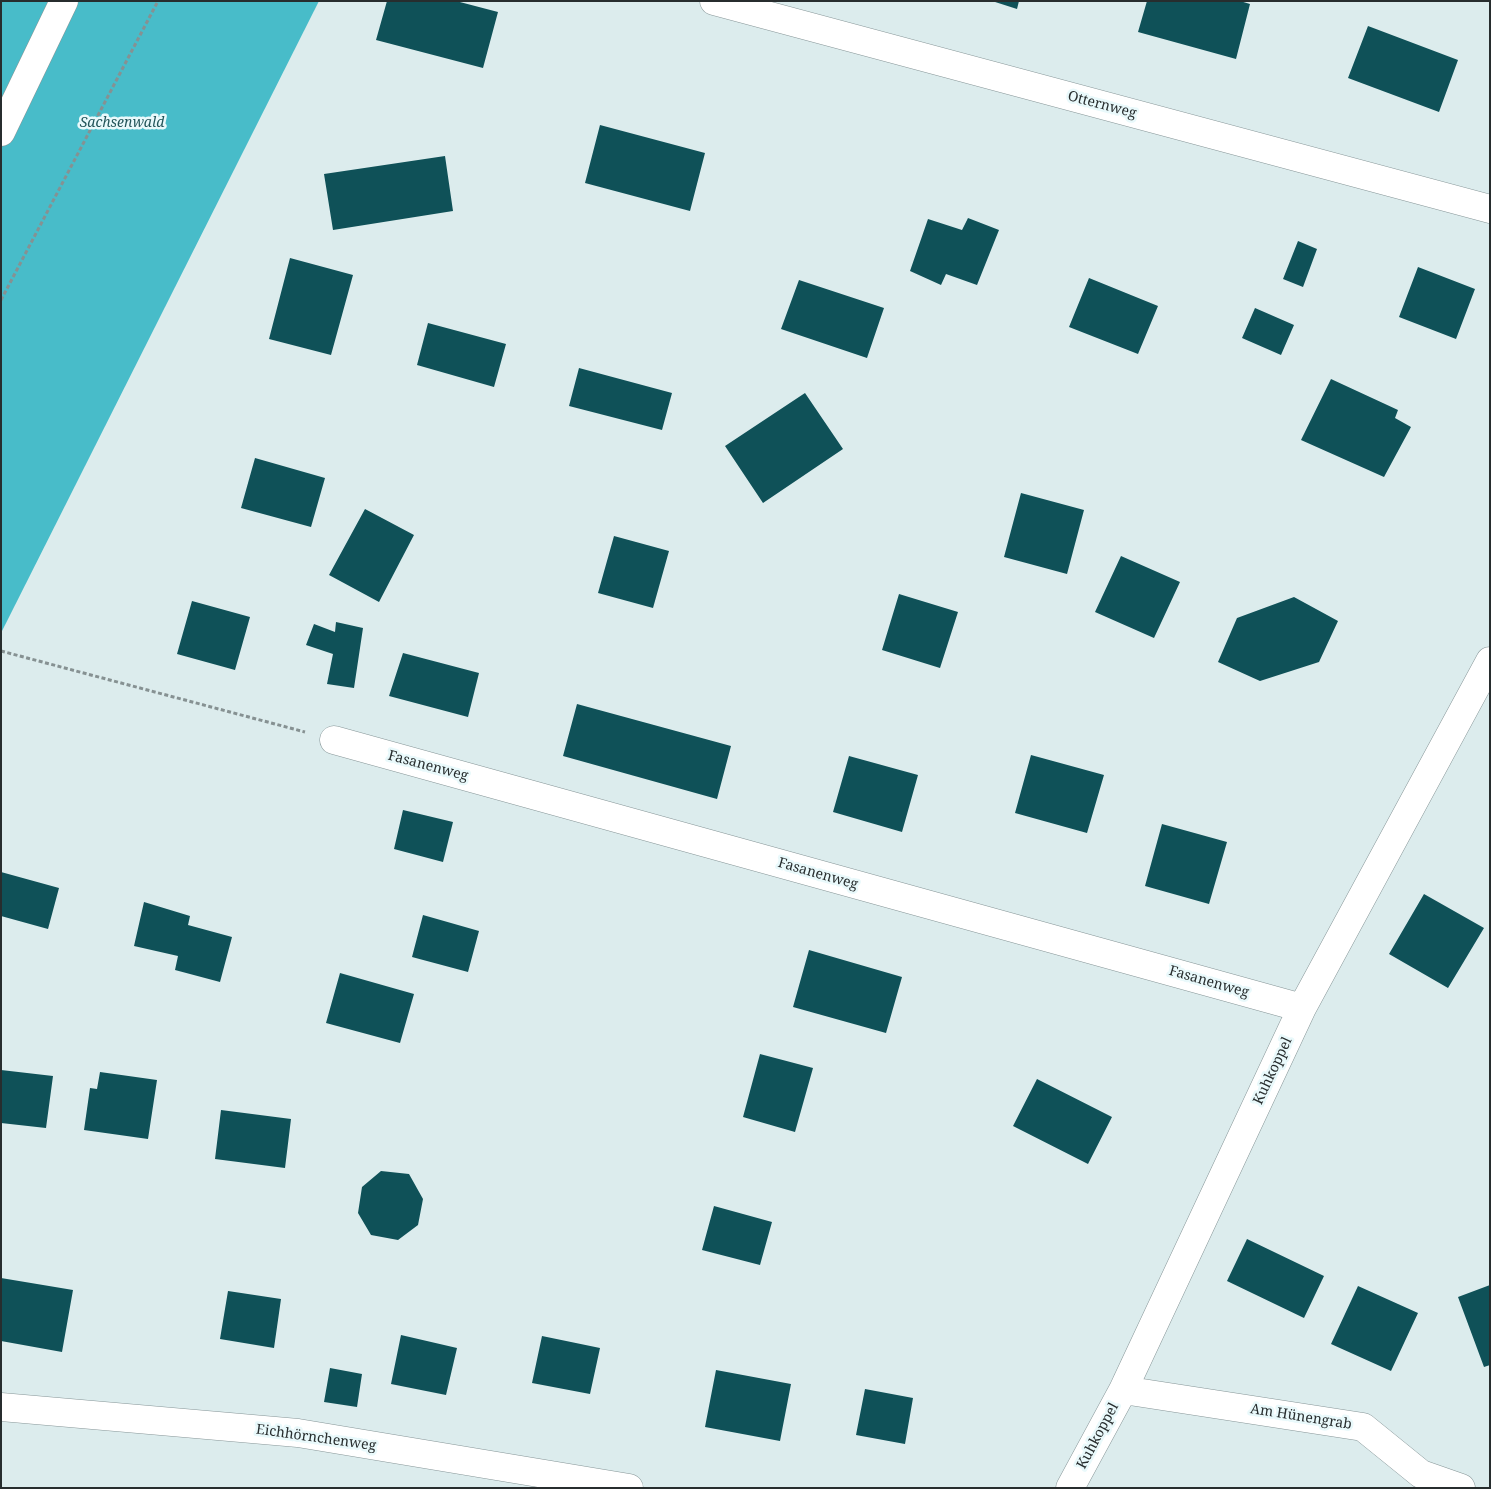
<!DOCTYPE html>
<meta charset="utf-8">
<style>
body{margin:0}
#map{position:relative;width:1491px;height:1489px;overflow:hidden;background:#dceced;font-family:"Noto Serif",serif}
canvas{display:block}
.frame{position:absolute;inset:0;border:2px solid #272d2e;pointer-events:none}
</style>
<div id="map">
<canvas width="1491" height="1489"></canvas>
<div class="frame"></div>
</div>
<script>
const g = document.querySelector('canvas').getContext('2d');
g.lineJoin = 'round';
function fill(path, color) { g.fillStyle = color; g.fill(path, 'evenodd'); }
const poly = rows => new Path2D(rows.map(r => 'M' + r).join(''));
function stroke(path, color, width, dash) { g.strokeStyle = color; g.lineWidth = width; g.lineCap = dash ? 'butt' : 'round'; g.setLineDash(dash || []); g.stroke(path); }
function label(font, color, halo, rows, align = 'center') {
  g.font = font + ' "Noto Serif",serif'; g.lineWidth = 5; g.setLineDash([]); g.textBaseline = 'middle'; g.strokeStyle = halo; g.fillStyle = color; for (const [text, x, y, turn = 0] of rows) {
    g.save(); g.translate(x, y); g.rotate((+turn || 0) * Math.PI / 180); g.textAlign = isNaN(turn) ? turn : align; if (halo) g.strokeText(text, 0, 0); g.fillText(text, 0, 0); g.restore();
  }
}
const forest = poly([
 [1,1,319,1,1,633]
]);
const building = poly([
 [387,1,456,1,498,12,483,68,376,40],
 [992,1,1019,1,1017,9],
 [1147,1,1240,1,1250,4,1236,59,1138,32],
 [1368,26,1458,60,1439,112,1348,78],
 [600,125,705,153,690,211,585,183],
 [445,156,453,211,333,230,324,174],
 [968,218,999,230,977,285,946,274,941,285,910,271,928,219,962,230],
 [1298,241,1317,249,1303,287,1283,279],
 [290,258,353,275,331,355,269,339],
 [1418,267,1475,289,1456,339,1399,317],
 [1089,278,1158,306,1138,354,1069,327],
 [799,280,884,308,867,358,781,329],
 [1255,308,1294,325,1281,355,1242,338],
 [428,323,506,344,494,387,417,365],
 [579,368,672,393,662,430,569,406],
 [1331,379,1398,410,1395,418,1411,427,1384,477,1301,440],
 [805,393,843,449,763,503,725,446],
 [255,458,325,478,311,527,241,508],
 [1021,493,1084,510,1067,574,1004,557],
 [365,509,414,535,379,602,329,575],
 [614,536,669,551,653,608,598,593],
 [1121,556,1180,582,1154,638,1095,612],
 [899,594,958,612,940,668,882,650],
 [1294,597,1338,621,1319,662,1260,681,1218,662,1237,618],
 [192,601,250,617,235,670,177,654],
 [336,622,363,628,354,688,327,684,333,654,306,645,314,624,335,632],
 [403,653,479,673,468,717,389,696],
 [577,704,731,746,717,799,563,756],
 [1031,755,1104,775,1087,833,1015,813],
 [849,756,918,775,902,832,833,812],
 [403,810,453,822,443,862,394,849],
 [1162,824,1227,842,1209,904,1145,886],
 [1,872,59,888,48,929,1,916],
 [1424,894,1484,928,1448,988,1389,954],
 [144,902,190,916,188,925,232,937,220,982,175,970,178,956,134,946],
 [423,915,479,931,468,972,412,957],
 [809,950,902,977,886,1033,793,1007],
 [340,973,414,994,400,1043,326,1023],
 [760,1054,813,1068,795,1132,743,1117],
 [1,1070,53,1076,46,1128,1,1123],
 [100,1072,157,1080,148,1139,84,1130,90,1088,97,1089],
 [1037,1079,1112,1117,1088,1164,1013,1126],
 [221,1110,291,1119,285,1168,215,1159],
 [381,1171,409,1174,423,1199,418,1225,398,1240,371,1235,358,1213,362,1187],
 [714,1206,772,1222,760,1265,702,1250],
 [1247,1239,1324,1276,1304,1318,1227,1281],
 [1,1278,73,1290,62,1352,1,1341],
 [1490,1285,1490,1365,1484,1367,1458,1297],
 [1358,1286,1418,1313,1391,1371,1331,1344],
 [228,1291,281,1299,274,1348,220,1339],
 [401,1335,457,1348,446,1395,391,1384],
 [542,1336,600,1348,590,1394,532,1383],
 [330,1368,362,1374,357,1407,324,1402],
 [716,1370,791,1384,780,1441,705,1427],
 [865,1389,913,1398,905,1444,856,1435]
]);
const path = poly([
 [1,300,158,1],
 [1,651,305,732]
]);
const street = poly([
 [714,1,1490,209],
 [334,740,1302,1008],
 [1123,1390,1363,1427,1421,1474,1461,1488],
 [1,1407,298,1433,629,1488],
 [1070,1488,1123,1390,1302,1008,1490,661]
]);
const secondary = poly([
 [1,132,64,1]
]);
const streetNames = [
 ["Otternweg",1102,105,15],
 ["Fasanenweg",428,766,15],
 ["Fasanenweg",818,874,16],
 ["Fasanenweg",1209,982,16],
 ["Kuhkoppel",1273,1071,-65],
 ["Am Hünengrab",1301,1417,9],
 ["Kuhkoppel",1098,1436,-62],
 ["Eichhörnchenweg",316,1438,8]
];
const parkNames = [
 ["Sachsenwald",122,123]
];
fill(forest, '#48bcc9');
fill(building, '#0f5158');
stroke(street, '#879698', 29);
stroke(secondary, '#879698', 29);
stroke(path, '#869192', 3, [4, 2.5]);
stroke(street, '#fff', 28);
stroke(secondary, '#fff', 28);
label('14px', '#272d2e', '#e9f9fb', streetNames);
label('italic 14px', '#23555a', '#e9f9fb', parkNames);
</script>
